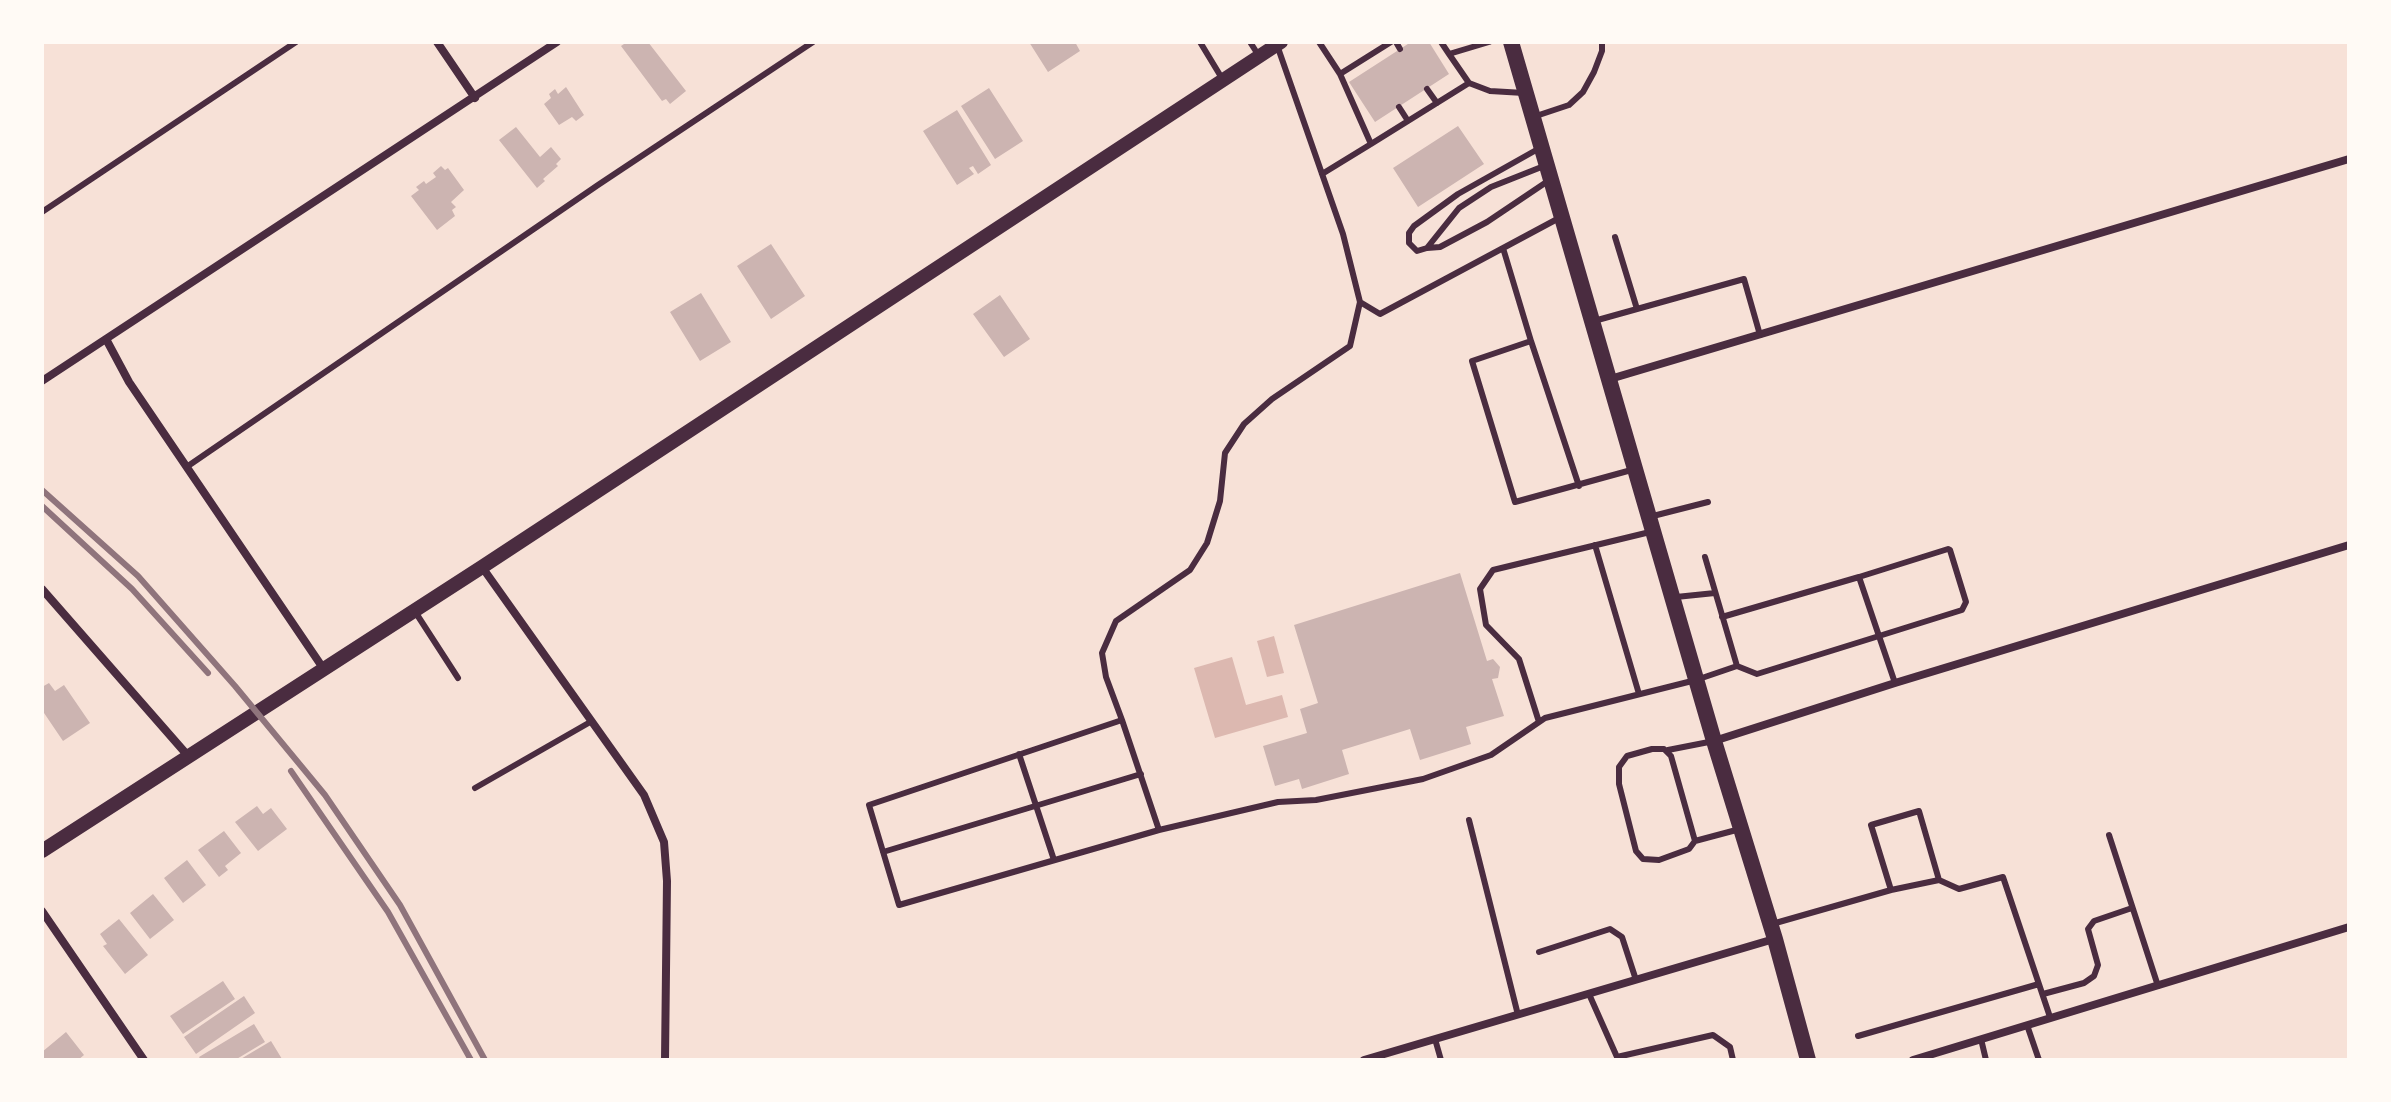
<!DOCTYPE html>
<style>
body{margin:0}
#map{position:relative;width:2391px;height:1102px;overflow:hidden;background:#f7e1d7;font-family:Helvetica,sans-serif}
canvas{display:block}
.frame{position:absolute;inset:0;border:44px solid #fffaf5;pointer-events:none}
</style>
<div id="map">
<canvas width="2391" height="1102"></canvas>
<div class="frame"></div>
</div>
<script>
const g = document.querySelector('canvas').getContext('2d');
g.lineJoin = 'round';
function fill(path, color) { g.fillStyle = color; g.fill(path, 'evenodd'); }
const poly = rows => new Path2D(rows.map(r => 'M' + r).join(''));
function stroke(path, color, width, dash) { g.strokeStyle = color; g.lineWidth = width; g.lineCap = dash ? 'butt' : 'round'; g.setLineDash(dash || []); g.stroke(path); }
const water = poly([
 [1274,636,1284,673,1267,677,1257,641],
 [1232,657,1246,705,1282,695,1288,717,1215,738,1194,668]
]);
const building = poly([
 [627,42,648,42,686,91,670,104,666,99,662,101,621,46],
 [1029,42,1075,42,1080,51,1048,72],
 [1411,42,1429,42,1449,74,1375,122,1349,82],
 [566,87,584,115,576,121,572,117,559,125,544,104,551,98,549,94,555,89,558,94],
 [989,88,1023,141,995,159,961,106],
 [957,110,991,165,978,174,973,166,969,168,974,174,957,185,923,131],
 [1458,126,1484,164,1418,207,1393,168],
 [516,127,540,157,551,147,561,159,556,164,558,166,543,179,545,181,537,188,499,140],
 [441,166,445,170,448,168,464,190,451,202,456,207,452,210,455,216,437,230,411,196,419,190,416,187,424,181,426,184,436,177,433,173],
 [771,244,805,296,771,319,737,266],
 [701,293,731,342,700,361,670,312],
 [1000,295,1030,339,1004,357,973,314],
 [1460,573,1487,661,1493,659,1500,667,1498,678,1492,679,1504,716,1466,727,1471,744,1420,760,1410,729,1342,750,1349,774,1302,789,1299,779,1275,786,1263,746,1307,733,1300,709,1318,703,1294,625],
 [49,683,55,691,64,685,90,723,63,741,42,710,42,687],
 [257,806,263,814,271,808,287,829,258,851,235,822],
 [224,831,241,853,225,866,228,870,219,877,198,850],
 [187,860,206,885,183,903,164,878],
 [153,894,174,920,150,939,130,913],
 [119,919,148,955,125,974,103,946,107,944,100,934],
 [223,981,235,999,183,1034,170,1016],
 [244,996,255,1013,196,1054,184,1037],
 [254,1024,265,1042,235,1060,201,1060,199,1057],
 [66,1032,84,1055,78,1060,42,1060,42,1052],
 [271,1041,282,1059,239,1060]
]);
const service = poly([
 [1200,42,1223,80],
 [1250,42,1259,56],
 [1319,42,1340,74,1391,42],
 [1396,42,1400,49],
 [1441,42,1449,54,1489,42],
 [1277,45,1343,234,1360,302,1350,346,1272,399,1244,424,1225,453,1220,501,1207,543,1190,570,1116,621,1102,653,1106,677,1122,720,869,805,899,905,1159,830,1278,802,1316,800,1423,779,1491,755,1545,718,1696,680,1737,666],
 [1449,54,1469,83,1490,91,1524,93],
 [1340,74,1371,144,1469,83],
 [1427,89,1437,103],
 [1399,107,1408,121],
 [1536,116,1569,105,1583,92,1594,72,1602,51,1602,42],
 [1538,149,1458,194,1414,226,1409,233,1409,243,1417,251,1427,248,1459,208,1491,187,1544,166],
 [1322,174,1371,144],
 [42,212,296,42],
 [1615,237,1637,309,1744,279,1760,335],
 [1427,248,1440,247,1487,222,1548,181],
 [1503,248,1531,341,1472,361,1515,502,1635,469],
 [1360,302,1380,314,1561,217],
 [1594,321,1637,309],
 [1531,341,1579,486],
 [188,466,598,185,813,42],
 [1649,517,1708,502],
 [1595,545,1639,694],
 [1705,557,1737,666,1757,674,1879,636,1895,683],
 [1676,597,1715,593],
 [414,610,458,678],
 [1722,617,1859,577,1879,636,1962,610,1966,602,1950,550,1948,549,1859,577],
 [1122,720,1159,830],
 [1539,722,1519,659,1486,625,1480,589,1493,570,1650,532],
 [1652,749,1664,749,1671,756,1695,841,1689,849,1659,860,1643,859,1636,851,1619,784,1619,767,1627,756,1652,749],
 [1668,750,1714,741],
 [1019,754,1054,860],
 [475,788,592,721],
 [1469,820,1518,1015],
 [2109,835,2158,986],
 [1695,841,1740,829],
 [883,852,1141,774],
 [1891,890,1871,825,1919,811,1939,880,1959,889,2003,877,2050,1017],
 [1772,924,1891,890,1939,880],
 [1539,952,1610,929,1622,937,1636,980],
 [1589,994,1617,1057,1713,1035,1730,1047,1733,1060],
 [2043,994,2084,983,2094,976,2098,965,2088,929,2094,921,2132,908],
 [2027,1025,2039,1060],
 [1858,1036,2039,984],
 [1435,1039,1441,1060],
 [1981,1039,1986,1060]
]);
const minor = poly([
 [437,42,475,98],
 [106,339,129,382,323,668],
 [1610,379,2349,159],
 [42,381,557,42],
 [482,567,644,795,664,842,667,881,665,1060],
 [42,589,189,757],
 [1714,741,1895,683,2349,545],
 [42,911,144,1060],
 [1364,1060,1774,939],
 [1913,1060,2349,927]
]);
const tertiary = poly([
 [42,851,482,567,1281,42]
]);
const secondary = poly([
 [1511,42,1714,741,1775,939,1808,1060]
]);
const rail = poly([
 [42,490,138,576,235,686,325,795,400,905,485,1060],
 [42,506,132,589,208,673],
 [291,771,388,912,471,1060]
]);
fill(water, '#dcb8b0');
fill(building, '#ccb4b1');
stroke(service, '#4a2c40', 6);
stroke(minor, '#4a2c40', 8);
stroke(tertiary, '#4a2c40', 14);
stroke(secondary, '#4a2c40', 16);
stroke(rail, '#8f747c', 6);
</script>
